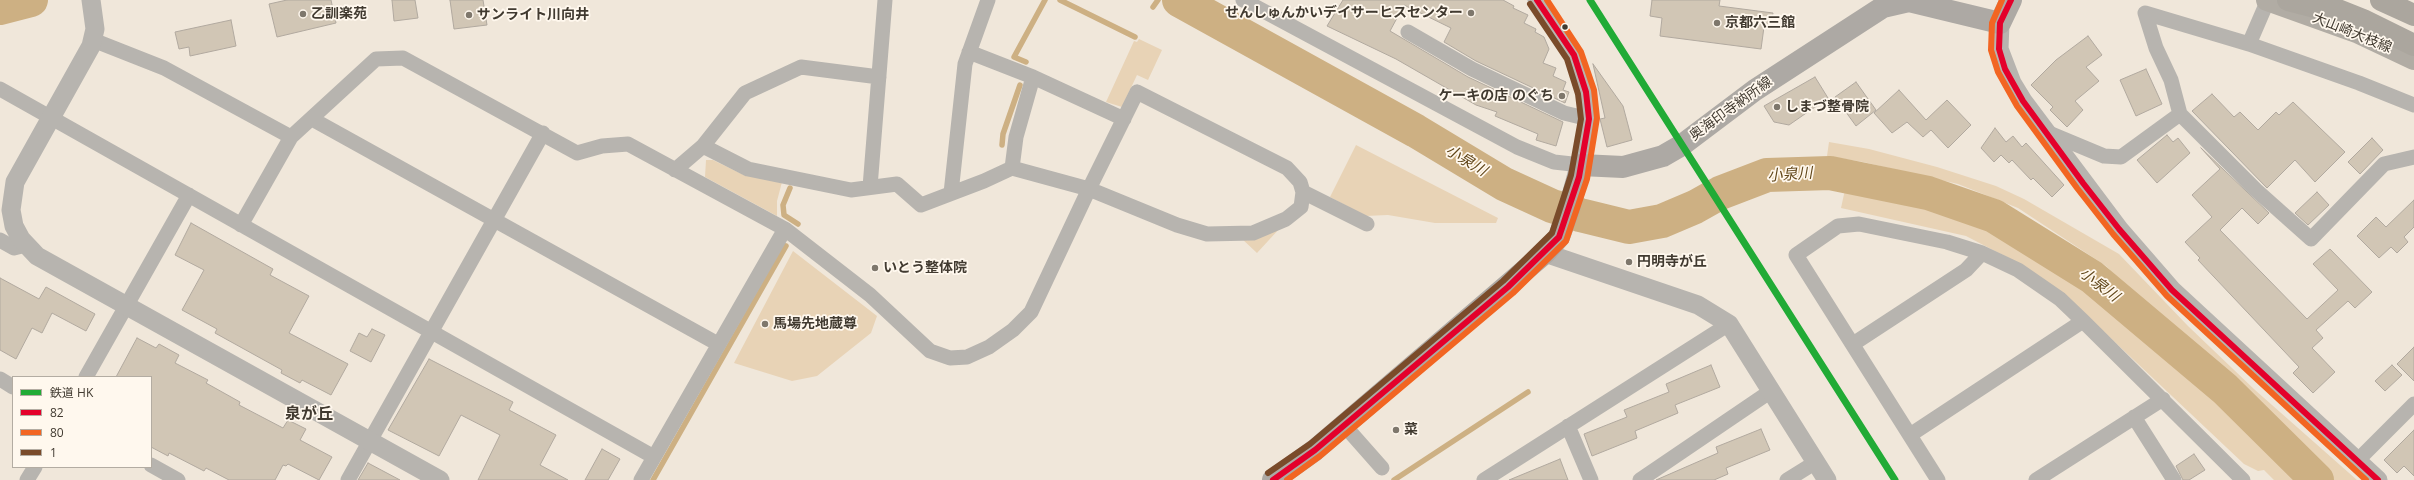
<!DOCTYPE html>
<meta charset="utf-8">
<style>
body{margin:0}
#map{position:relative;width:2414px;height:480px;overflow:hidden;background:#f0e7da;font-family:"Open Sans","Noto Sans JP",sans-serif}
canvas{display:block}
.legend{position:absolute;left:12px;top:376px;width:140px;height:92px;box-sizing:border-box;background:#fff8ee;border:1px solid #b3aca2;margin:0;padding:5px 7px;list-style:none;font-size:12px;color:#413a30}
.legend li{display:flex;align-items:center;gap:8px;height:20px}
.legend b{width:20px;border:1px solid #b3aca2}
</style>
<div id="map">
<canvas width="2414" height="480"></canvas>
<ul class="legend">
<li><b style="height:5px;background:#21ab36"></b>鉄道 HK</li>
<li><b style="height:5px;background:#e4002b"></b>82</li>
<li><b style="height:5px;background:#f26522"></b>80</li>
<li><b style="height:5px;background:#7a4b2a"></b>1</li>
</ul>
</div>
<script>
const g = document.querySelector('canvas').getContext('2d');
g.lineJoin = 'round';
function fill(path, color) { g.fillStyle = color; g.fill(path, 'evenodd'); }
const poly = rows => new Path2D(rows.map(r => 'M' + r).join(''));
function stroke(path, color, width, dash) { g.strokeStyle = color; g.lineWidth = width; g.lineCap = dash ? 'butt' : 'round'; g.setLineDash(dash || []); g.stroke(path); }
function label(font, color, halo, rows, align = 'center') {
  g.font = font + ' "Open Sans","Noto Sans JP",sans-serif'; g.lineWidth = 3.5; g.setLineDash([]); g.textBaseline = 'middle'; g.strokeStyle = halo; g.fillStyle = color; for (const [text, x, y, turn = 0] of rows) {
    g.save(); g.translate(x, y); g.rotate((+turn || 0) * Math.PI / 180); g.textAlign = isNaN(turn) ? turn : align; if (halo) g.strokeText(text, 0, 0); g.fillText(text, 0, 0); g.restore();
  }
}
const green = poly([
 [1139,39,1162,50,1148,80,1137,75,1122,107,1106,102,1134,41,1137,42],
 [1829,142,1869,149,1937,167,1996,186,2024,199,2119,254,2188,326,2255,390,2357,480,2331,480,2280,431,2187,348,2106,266,2018,208,1958,184,1863,162,1827,156],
 [1356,145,1498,218,1496,223,1435,223,1388,215,1365,216,1330,197],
 [706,160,713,160,744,175,782,182,777,201,777,216,705,177],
 [1857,183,1926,198,1998,228,2088,283,2137,321,2166,353,2206,388,2303,480,2274,480,2264,470,2258,471,2244,464,2066,296,2018,263,1966,236,1841,208,1846,185],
 [1280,228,1257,253,1241,238],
 [793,251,877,316,871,333,817,376,792,381,734,363]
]);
const stream = poly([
 [1060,0,1135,37],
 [1153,7,1158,0],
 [1026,62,1014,57,1045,0],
 [1002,145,1003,134,1020,85],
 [790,188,783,205,784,215,798,224],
 [653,480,786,246],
 [1394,480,1528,392]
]);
const river = poly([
 [1179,0,1416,131,1504,184,1552,206,1580,215,1629,227,1662,221,1695,207,1720,193,1767,175,1830,173,1928,193,1994,216,2092,277,2225,389,2317,480],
 [0,8,31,0]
]);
const building = poly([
 [287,0,331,0,336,23,277,37,269,4,287,0],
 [392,0,415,0,418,18,394,21,392,0],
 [450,0,483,0,487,25,454,29,450,0],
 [1343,0,1503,0,1514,6,1513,8,1528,15,1524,23,1536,29,1535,32,1544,37,1549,49,1543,63,1556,68,1553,76,1566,82,1563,90,1569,92,1565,103,1476,61,1444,42,1451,28,1404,5,1390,31,1468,77,1563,122,1556,146,1536,140,1538,134,1495,116,1497,112,1476,105,1396,59,1327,26,1343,0],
 [1652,0,1720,0,1719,6,1773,13,1771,28,1764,27,1761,49,1660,36,1662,18,1650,16,1652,0],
 [231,20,236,46,190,56,189,47,179,49,175,32,231,20],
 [2088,36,2102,55,2086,67,2099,81,2075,101,2083,110,2067,127,2050,110,2053,107,2031,85,2056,60,2088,36],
 [1593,64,1623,106,1632,140,1607,147,1600,119,1605,118,1593,64],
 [2146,69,2162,104,2136,116,2120,80,2146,69],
 [1815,77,1828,98,1789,125,1774,122,1764,106,1815,77],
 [1856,82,1876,110,1856,126,1835,97,1856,82],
 [1899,90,1926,120,1947,100,1971,125,1948,148,1931,130,1923,137,1907,122,1892,133,1874,113,1899,90],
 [2212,94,2234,117,2240,112,2258,130,2276,112,2279,115,2293,102,2345,152,2315,182,2295,160,2267,188,2192,111,2212,94],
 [1995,128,2006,142,2013,136,2022,147,2026,143,2064,185,2052,197,2033,178,2031,180,2012,160,2009,163,2001,155,1994,162,1981,148,1995,128],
 [2167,135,2173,142,2178,138,2190,153,2157,183,2137,160,2167,135],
 [2372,138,2383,150,2360,174,2348,162,2372,138],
 [2201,148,2269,213,2258,224,2242,208,2220,230,2307,319,2338,290,2313,264,2330,249,2372,292,2355,308,2348,301,2316,330,2323,338,2312,348,2335,372,2313,393,2293,373,2299,367,2198,260,2200,258,2185,242,2212,217,2192,195,2220,169,2201,148],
 [2317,192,2329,205,2308,225,2295,213,2317,192],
 [2414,200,2414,227,2404,237,2408,242,2397,253,2391,247,2379,258,2357,236,2376,217,2386,227,2414,200],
 [191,223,273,269,270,275,309,296,289,333,348,364,331,395,302,380,300,383,281,373,282,370,215,333,217,329,182,310,204,270,175,255,191,223],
 [0,278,39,299,46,287,95,314,86,331,52,313,42,333,32,328,16,359,0,350,0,278],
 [372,329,385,335,371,362,350,351,359,333,367,337,372,329],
 [137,338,156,348,159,344,179,355,175,363,208,380,206,383,240,402,239,405,283,428,288,420,306,429,300,440,332,457,319,480,288,464,286,466,283,465,275,480,229,480,206,468,204,471,169,453,168,456,151,447,151,377,116,377,137,338],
 [2414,347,2414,381,2397,364,2414,347],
 [429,359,513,402,509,410,556,435,540,465,568,480,478,480,500,435,461,415,439,456,388,430,429,359],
 [1711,365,1720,387,1675,405,1678,413,1635,431,1637,438,1592,456,1584,434,1627,417,1624,410,1669,392,1666,384,1711,365],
 [2392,365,2402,375,2385,391,2375,381,2392,365],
 [1761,429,1770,450,1726,468,1728,474,1714,480,1656,480,1718,453,1716,447,1761,429],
 [2414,430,2414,476,2404,466,2397,473,2384,460,2414,430],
 [602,449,620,459,608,480,585,480,602,449],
 [2194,454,2205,470,2189,480,2183,480,2176,466,2194,454],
 [1560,459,1568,480,1509,480,1560,459],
 [368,463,400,480,358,480,368,463]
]);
const minor = poly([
 [1243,0,1517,147,1554,162,1581,165],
 [2268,0,2249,44,2359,83,2414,105],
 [1408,32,1472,69,1564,113,1589,119],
 [93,40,164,68,291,137],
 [2249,44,2145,13,2156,48,2171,80,2180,114,2256,190,2311,239,2384,164,2414,157],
 [969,52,1033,77],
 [0,89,654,457],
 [1137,92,1287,168,1300,182,1303,192,1301,207,1286,219,1253,233,1207,234,1177,225,1089,189,1137,92],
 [312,119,718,344],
 [2044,131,2104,156,2121,157,2180,114],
 [1012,168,1016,137,1033,77,1124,119],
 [675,170,703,146,745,93,801,67,879,77],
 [870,187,885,0],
 [1303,192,1367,224],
 [951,193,965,64,988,0],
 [241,225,291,137,376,59,403,58,577,153,602,146,628,144,785,229,870,295,930,351,950,358,967,357,989,347,1013,330,1031,312,1089,189,1012,168,984,181,921,205,897,184,851,190,748,169,703,146],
 [0,240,14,248,26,245],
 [1853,344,1966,270,1982,253],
 [86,377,189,195],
 [0,379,13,387],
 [2134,417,2174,480],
 [1344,425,1382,468],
 [1568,426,1591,480],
 [1910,435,2083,321],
 [2358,460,2414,404],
 [151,465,178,480],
 [27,480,35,467],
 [348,480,543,133],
 [641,480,785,229],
 [1484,480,1729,324],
 [1640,480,1771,391],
 [1787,480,1816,462],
 [1938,480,1796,255,1838,226,1859,224,1947,242,1982,253,2018,270,2060,299,2083,321,2243,480],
 [2036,480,2163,399]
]);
const tertiary = poly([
 [91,0,95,29,91,46,15,182,11,210,14,226,21,239,37,256,440,480],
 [1537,0,1574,55,1586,92,1589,119,1581,165],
 [2000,23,1999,49,2012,83,2023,101,2119,229,2172,290,2378,480],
 [1545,253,1698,305,1729,324,1827,480]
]);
const secondary = poly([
 [1273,480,1315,450,1545,253,1559,237,1569,209,1581,165,1623,167,1663,156,1682,145,1755,90,1883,7,1909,1,2000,23,2011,0]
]);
const primary = poly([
 [2267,0,2359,33,2414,59]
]);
const motorway = poly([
 [2288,0,2327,10],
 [2313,0,2363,20,2414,45],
 [2381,0,2414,15]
]);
const bus1 = poly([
 [2011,0,2000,23,1999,49,2005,69,2023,101,2083,183,2119,229,2172,290,2378,480],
 [1273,480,1315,450,1508,287,1559,237,1579,177,1589,119,1586,92,1574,55,1537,0]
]);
const bus2 = poly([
 [2002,0,1992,23,1991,50,1998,72,2017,106,2077,188,2113,234,2167,296,2366,480],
 [1287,480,1320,456,1513,293,1566,241,1587,179,1597,118,1594,90,1581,52,1547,0]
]);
const bus3 = poly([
 [1268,473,1310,444,1503,281,1552,233,1571,175,1581,119,1578,94,1567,59,1530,4]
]);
const rail1 = poly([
 [1590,0,1895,480]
]);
const markers = [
 [1471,13,4,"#7e776c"],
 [303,14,4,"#7e776c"],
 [469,15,4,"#7e776c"],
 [1717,23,4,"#7e776c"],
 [1565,27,3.5,"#413a30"],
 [1562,96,4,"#7e776c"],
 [1777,107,4,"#7e776c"],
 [1629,262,4,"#7e776c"],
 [875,268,4,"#7e776c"],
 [765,324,4,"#7e776c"],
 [1396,430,4,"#7e776c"]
];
const poiNames = [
 ["せんしゅんかいデイサーヒスセンター",1463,13,"right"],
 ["乙訓楽苑",311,14],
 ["サンライト川向井",477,15],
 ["京都六三館",1725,23],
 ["ケーキの店 のぐち",1554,96,"right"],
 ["しまづ整骨院",1785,107],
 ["円明寺が丘",1637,262],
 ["いとう整体院",883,268],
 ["馬場先地蔵尊",773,324],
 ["菜",1404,430]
];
const streetNames = [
 ["大山崎大枝線",2352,33,22],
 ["奥海印寺納所線",1731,109,-36]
];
const waterNames = [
 ["小泉川",1466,161,31],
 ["小泉川",1790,175,-4],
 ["小泉川",2099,285,37]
];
const quarterNames = [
 ["泉が丘",309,414]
];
fill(green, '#e8d3b6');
stroke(stream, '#cdb083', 5.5);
stroke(river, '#cdb083', 34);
fill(building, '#d1c6b5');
stroke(building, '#b1a99f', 1);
stroke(minor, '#b7b4af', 15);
stroke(tertiary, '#b7b4af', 19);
stroke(secondary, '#ada9a4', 22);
stroke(primary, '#b1aca4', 22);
stroke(motorway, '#aba69e', 22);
stroke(bus1, '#e4002b', 6);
stroke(bus2, '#f26522', 6);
stroke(bus3, '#7a4b2a', 6);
stroke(rail1, '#21ab36', 7);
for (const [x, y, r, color] of markers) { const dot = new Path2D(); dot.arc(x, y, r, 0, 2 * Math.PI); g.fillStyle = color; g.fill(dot); stroke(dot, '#fff8ee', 1.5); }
label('bold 14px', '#413a30', '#fff8ee', poiNames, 'left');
label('14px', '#413a30', '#fff8ee', streetNames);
label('italic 15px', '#614619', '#fff8ee', waterNames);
label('bold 16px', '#413a30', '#fff8ee', quarterNames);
</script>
